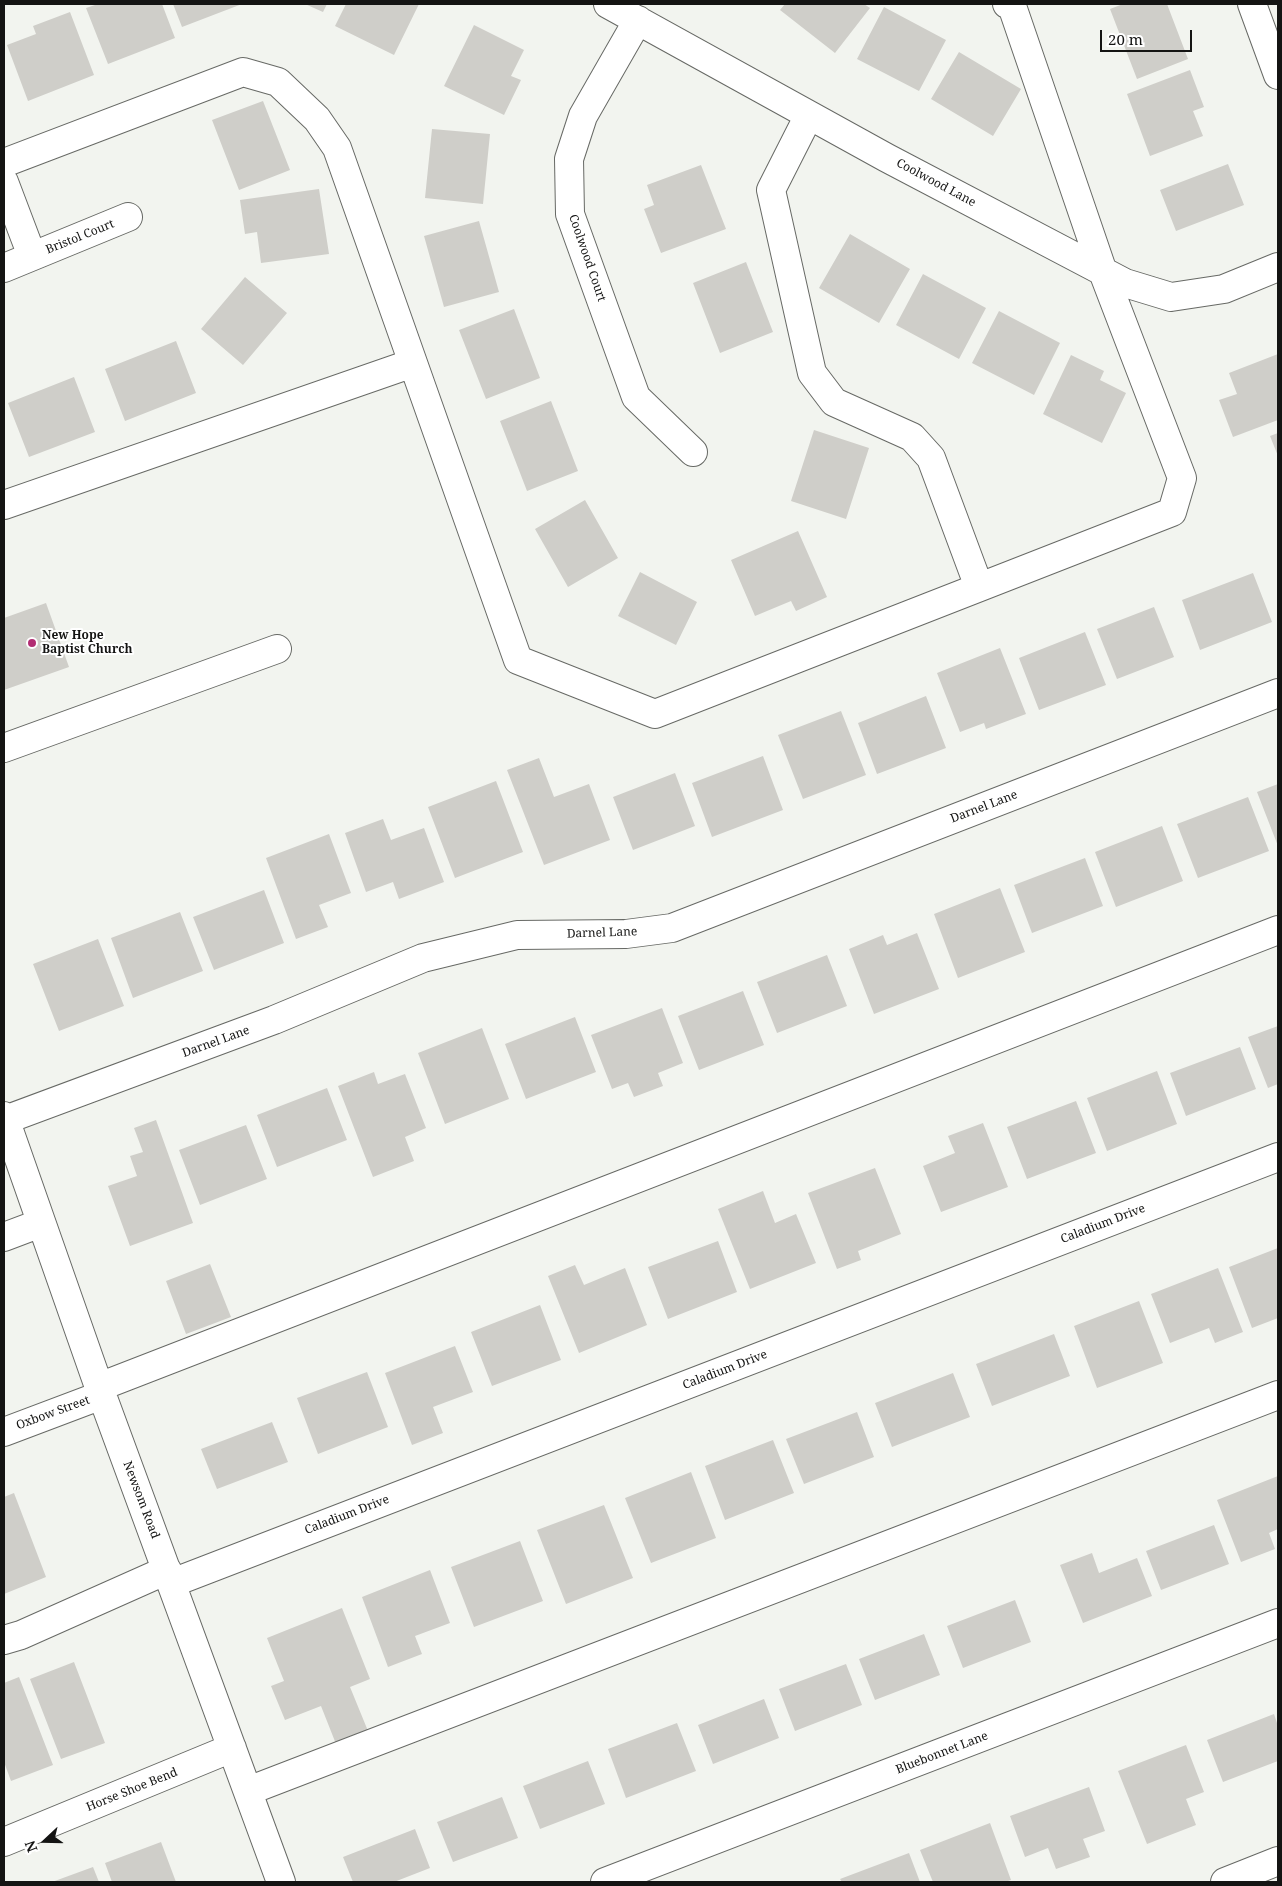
<!DOCTYPE html>
<style>
body{margin:0}
#map{position:relative;width:1282px;height:1886px;overflow:hidden;background:#f2f4ef;font-family:"Noto Serif",serif}
canvas{display:block}
.frame{position:absolute;inset:0;border:5px solid #141413;pointer-events:none}
.north{position:absolute;left:20px;top:1816px;width:50px;height:50px;-webkit-text-stroke:4px #fff;paint-order:stroke;rotate:249deg;font-size:14px;font-weight:700;line-height:20px;text-align:center;color:#141413}
.north::after{content:'';display:block;margin:auto;width:18px;height:22px;background:#141413;clip-path:polygon(50% 0,100% 100%,50% 72%,0 100%)}
.scale{position:absolute;left:1100px;top:30px;width:92px;height:22px;box-sizing:border-box;border:2px solid #141413;border-top:0;padding-left:6px;font-size:15px;line-height:18px;white-space:nowrap;color:#141413;-webkit-text-stroke:4px #fff;paint-order:stroke}
</style>
<div id="map">
<canvas width="1282" height="1886"></canvas>
<div class="frame"></div>
<div class="north">N</div>
<div class="scale">20 m</div>
</div>
<script>
const g = document.querySelector('canvas').getContext('2d');
g.lineJoin = 'round';
function fill(path, color) { g.fillStyle = color; g.fill(path, 'evenodd'); }
const poly = rows => new Path2D(rows.map(r => 'M' + r).join(''));
function stroke(path, color, width, dash) { g.strokeStyle = color; g.lineWidth = width; g.lineCap = dash ? 'butt' : 'round'; g.setLineDash(dash || []); g.stroke(path); }
function label(font, color, halo, rows, align = 'center') {
  g.font = font + ' "Noto Serif",serif'; g.lineWidth = 4; g.setLineDash([]); g.textBaseline = 'middle'; g.strokeStyle = halo; g.fillStyle = color; for (const [text, x, y, turn = 0] of rows) {
    g.save(); g.translate(x, y); g.rotate((+turn || 0) * Math.PI / 180); g.textAlign = isNaN(turn) ? turn : align; if (halo) g.strokeText(text, 0, 0); g.fillText(text, 0, 0); g.restore();
  }
}
const building = poly([
 [98,4,162,4,175,38,108,64,86,8],
 [173,4,242,4,182,27],
 [305,4,327,4,323,12],
 [346,4,419,4,394,55,335,26],
 [785,4,864,4,870,8,835,53,780,10],
 [1123,4,1167,4,1188,59,1137,79,1110,9],
 [884,7,946,40,919,91,857,59],
 [70,12,94,75,28,101,7,45,36,34,33,26],
 [474,25,524,50,511,76,521,80,504,115,444,86],
 [959,52,1021,89,993,136,931,99],
 [1190,70,1204,107,1193,111,1203,136,1150,156,1127,94],
 [263,101,290,170,239,190,212,120],
 [432,129,490,134,483,204,425,198],
 [1228,164,1244,205,1176,231,1160,190],
 [701,165,726,229,661,253,644,209,654,205,647,185],
 [319,189,329,254,261,263,257,232,245,234,240,200],
 [479,221,499,292,444,307,424,236],
 [850,234,910,269,879,323,819,288],
 [746,262,773,332,720,353,693,283],
 [923,274,986,308,959,359,896,325],
 [245,277,287,313,243,365,201,329],
 [514,309,540,378,486,399,459,330],
 [999,311,1060,343,1034,395,972,363],
 [176,341,196,393,125,421,105,369],
 [1278,354,1278,420,1233,437,1219,400,1237,394,1229,373],
 [1071,355,1104,371,1100,380,1126,393,1102,443,1043,414],
 [74,377,95,432,29,457,8,403],
 [551,401,578,471,527,491,500,421],
 [814,430,869,448,846,519,791,501],
 [1278,433,1278,456,1270,436],
 [585,500,618,558,568,587,535,529],
 [798,531,827,597,796,611,791,601,755,616,731,560],
 [640,572,697,602,676,645,618,616],
 [1253,573,1272,622,1200,650,1182,600],
 [46,603,69,667,4,690,4,618],
 [1154,607,1174,657,1117,679,1097,629],
 [1085,632,1106,685,1039,710,1019,658],
 [1000,648,1026,714,986,729,984,723,960,732,937,673],
 [926,696,946,748,877,774,858,723],
 [841,711,866,775,803,799,778,735],
 [763,756,783,810,712,837,692,783],
 [539,758,554,797,589,784,610,840,544,865,507,770],
 [675,773,695,826,633,850,613,797],
 [496,781,523,852,455,878,428,807],
 [1278,784,1278,846,1257,792],
 [1248,797,1269,851,1198,878,1177,824],
 [383,819,391,840,424,828,444,882,399,899,393,882,366,892,345,833],
 [1162,826,1183,881,1116,907,1095,852],
 [329,834,351,893,319,905,328,927,296,939,266,858],
 [1085,858,1103,906,1032,933,1014,885],
 [1000,888,1025,952,958,978,934,914],
 [264,890,284,943,214,970,193,917],
 [180,912,203,971,133,998,111,938],
 [917,933,939,989,874,1014,849,949,883,935,887,945],
 [98,939,124,1006,59,1031,33,964],
 [827,955,847,1006,777,1033,757,982],
 [743,991,764,1045,699,1070,678,1016],
 [662,1008,683,1063,658,1073,663,1086,634,1097,628,1083,612,1089,591,1035],
 [575,1017,596,1072,526,1099,505,1044],
 [1278,1026,1278,1084,1268,1088,1248,1037],
 [482,1028,509,1099,445,1124,418,1053],
 [1240,1047,1256,1089,1186,1116,1170,1073],
 [1157,1071,1177,1124,1107,1151,1087,1098],
 [374,1072,378,1084,405,1074,426,1128,405,1137,414,1161,373,1177,338,1086],
 [327,1088,347,1140,277,1167,257,1115],
 [1076,1101,1096,1153,1027,1179,1007,1127],
 [156,1120,193,1223,130,1246,108,1186,137,1176,130,1156,143,1152,134,1128],
 [983,1123,1008,1187,941,1212,923,1166,955,1153,948,1136],
 [246,1125,267,1179,200,1205,179,1150],
 [875,1168,901,1234,858,1251,861,1260,837,1269,808,1193],
 [763,1191,775,1223,796,1214,816,1263,750,1289,718,1209],
 [718,1241,737,1292,668,1319,648,1267],
 [1278,1248,1278,1318,1252,1328,1229,1267],
 [210,1264,231,1317,186,1334,166,1281],
 [575,1265,584,1285,625,1268,647,1325,579,1353,548,1276],
 [1218,1268,1243,1332,1215,1343,1209,1328,1170,1343,1151,1294],
 [1139,1301,1163,1363,1097,1388,1074,1326],
 [540,1305,561,1360,492,1386,471,1332],
 [1054,1334,1070,1376,992,1406,976,1364],
 [455,1346,473,1392,433,1407,443,1433,412,1445,385,1373],
 [367,1372,388,1427,318,1454,297,1398],
 [953,1373,970,1417,892,1447,875,1403],
 [857,1412,874,1457,804,1484,786,1439],
 [272,1422,288,1462,217,1489,201,1449],
 [773,1440,794,1493,725,1520,705,1466],
 [691,1472,716,1538,651,1563,625,1498],
 [1278,1476,1278,1529,1269,1533,1275,1549,1241,1562,1217,1500],
 [14,1493,46,1577,4,1594,4,1497],
 [604,1505,633,1578,566,1604,537,1530],
 [1214,1525,1229,1564,1161,1590,1146,1551],
 [520,1541,543,1601,474,1627,451,1567],
 [1092,1553,1099,1573,1137,1558,1152,1596,1083,1623,1060,1565],
 [430,1570,450,1623,415,1636,422,1654,388,1667,362,1597],
 [1015,1600,1031,1642,963,1668,947,1626],
 [342,1608,370,1679,350,1687,368,1731,336,1744,321,1706,285,1720,271,1686,284,1681,267,1638],
 [924,1634,940,1675,875,1700,859,1659],
 [74,1662,105,1743,61,1759,30,1679],
 [846,1664,862,1705,795,1731,779,1689],
 [19,1677,53,1765,11,1781,4,1762,4,1683],
 [764,1699,779,1738,713,1764,698,1725],
 [1274,1714,1278,1726,1278,1761,1223,1782,1207,1740],
 [677,1723,696,1771,626,1798,608,1749],
 [1186,1745,1204,1792,1186,1799,1196,1825,1147,1844,1118,1771],
 [588,1761,605,1804,540,1829,523,1786],
 [1089,1787,1105,1831,1083,1839,1090,1857,1056,1869,1048,1848,1025,1857,1010,1816],
 [502,1797,518,1838,453,1862,437,1822],
 [990,1823,1011,1880,1005,1882,933,1882,920,1850],
 [415,1829,430,1868,394,1882,353,1882,343,1857],
 [161,1842,176,1882,112,1882,105,1863],
 [909,1853,920,1882,842,1882,840,1879],
 [93,1867,99,1882,52,1882]
]);
const minor = poly([
 [608,4,887,158,1125,283,1171,297,1224,289,1278,267],
 [1252,4,1278,75],
 [638,20,583,116,569,159,570,214,636,397,693,452],
 [809,115,771,190,812,373,834,402,912,437,931,458,979,587],
 [4,163,243,72,278,82,317,119,337,148,518,660,655,714,1172,512,1182,478,1103,272,1012,6,1007,4],
 [4,182,32,256],
 [4,268,128,217],
 [4,505,413,363],
 [4,748,277,649],
 [4,1116,99,1387,281,1882],
 [5,1120,274,1020,423,958,517,935,626,934,672,928,1278,693],
 [4,1237,41,1223],
 [99,1387,1278,930],
 [4,1432,102,1395],
 [172,1583,1278,1157],
 [4,1640,21,1635,167,1570],
 [248,1791,1278,1395],
 [4,1842,232,1748],
 [605,1882,1278,1623],
 [1225,1882,1278,1861]
]);
const markers = [
 [32,643,5,"#b22d73"]
];
const streetNames = [
 ["Coolwood Lane",936,183,28],
 ["Bristol Court",80,237,-22],
 ["Coolwood Court",587,258,71],
 ["Darnel Lane",984,807,-21],
 ["Darnel Lane",602,933,-2],
 ["Darnel Lane",216,1042,-20],
 ["Caladium Drive",1103,1224,-21],
 ["Caladium Drive",725,1370,-21],
 ["Oxbow Street",53,1413,-20],
 ["Newsom Road",141,1500,69],
 ["Caladium Drive",347,1515,-21],
 ["Bluebonnet Lane",942,1753,-21],
 ["Horse Shoe Bend",132,1790,-22]
];
const poiNames = [
 ["New Hope",42,636],
 ["Baptist Church",42,650]
];
fill(building, '#cfcec9');
stroke(minor, '#676965', 30);
stroke(minor, '#fff', 28);
for (const [x, y, r, color] of markers) { const dot = new Path2D(); dot.arc(x, y, r, 0, 2 * Math.PI); g.fillStyle = color; g.fill(dot); stroke(dot, '#fff', 2); }
label('12px', '#141413', '#fff', streetNames);
label('bold 12px', '#141413', '#fff', poiNames, 'left');
</script>
